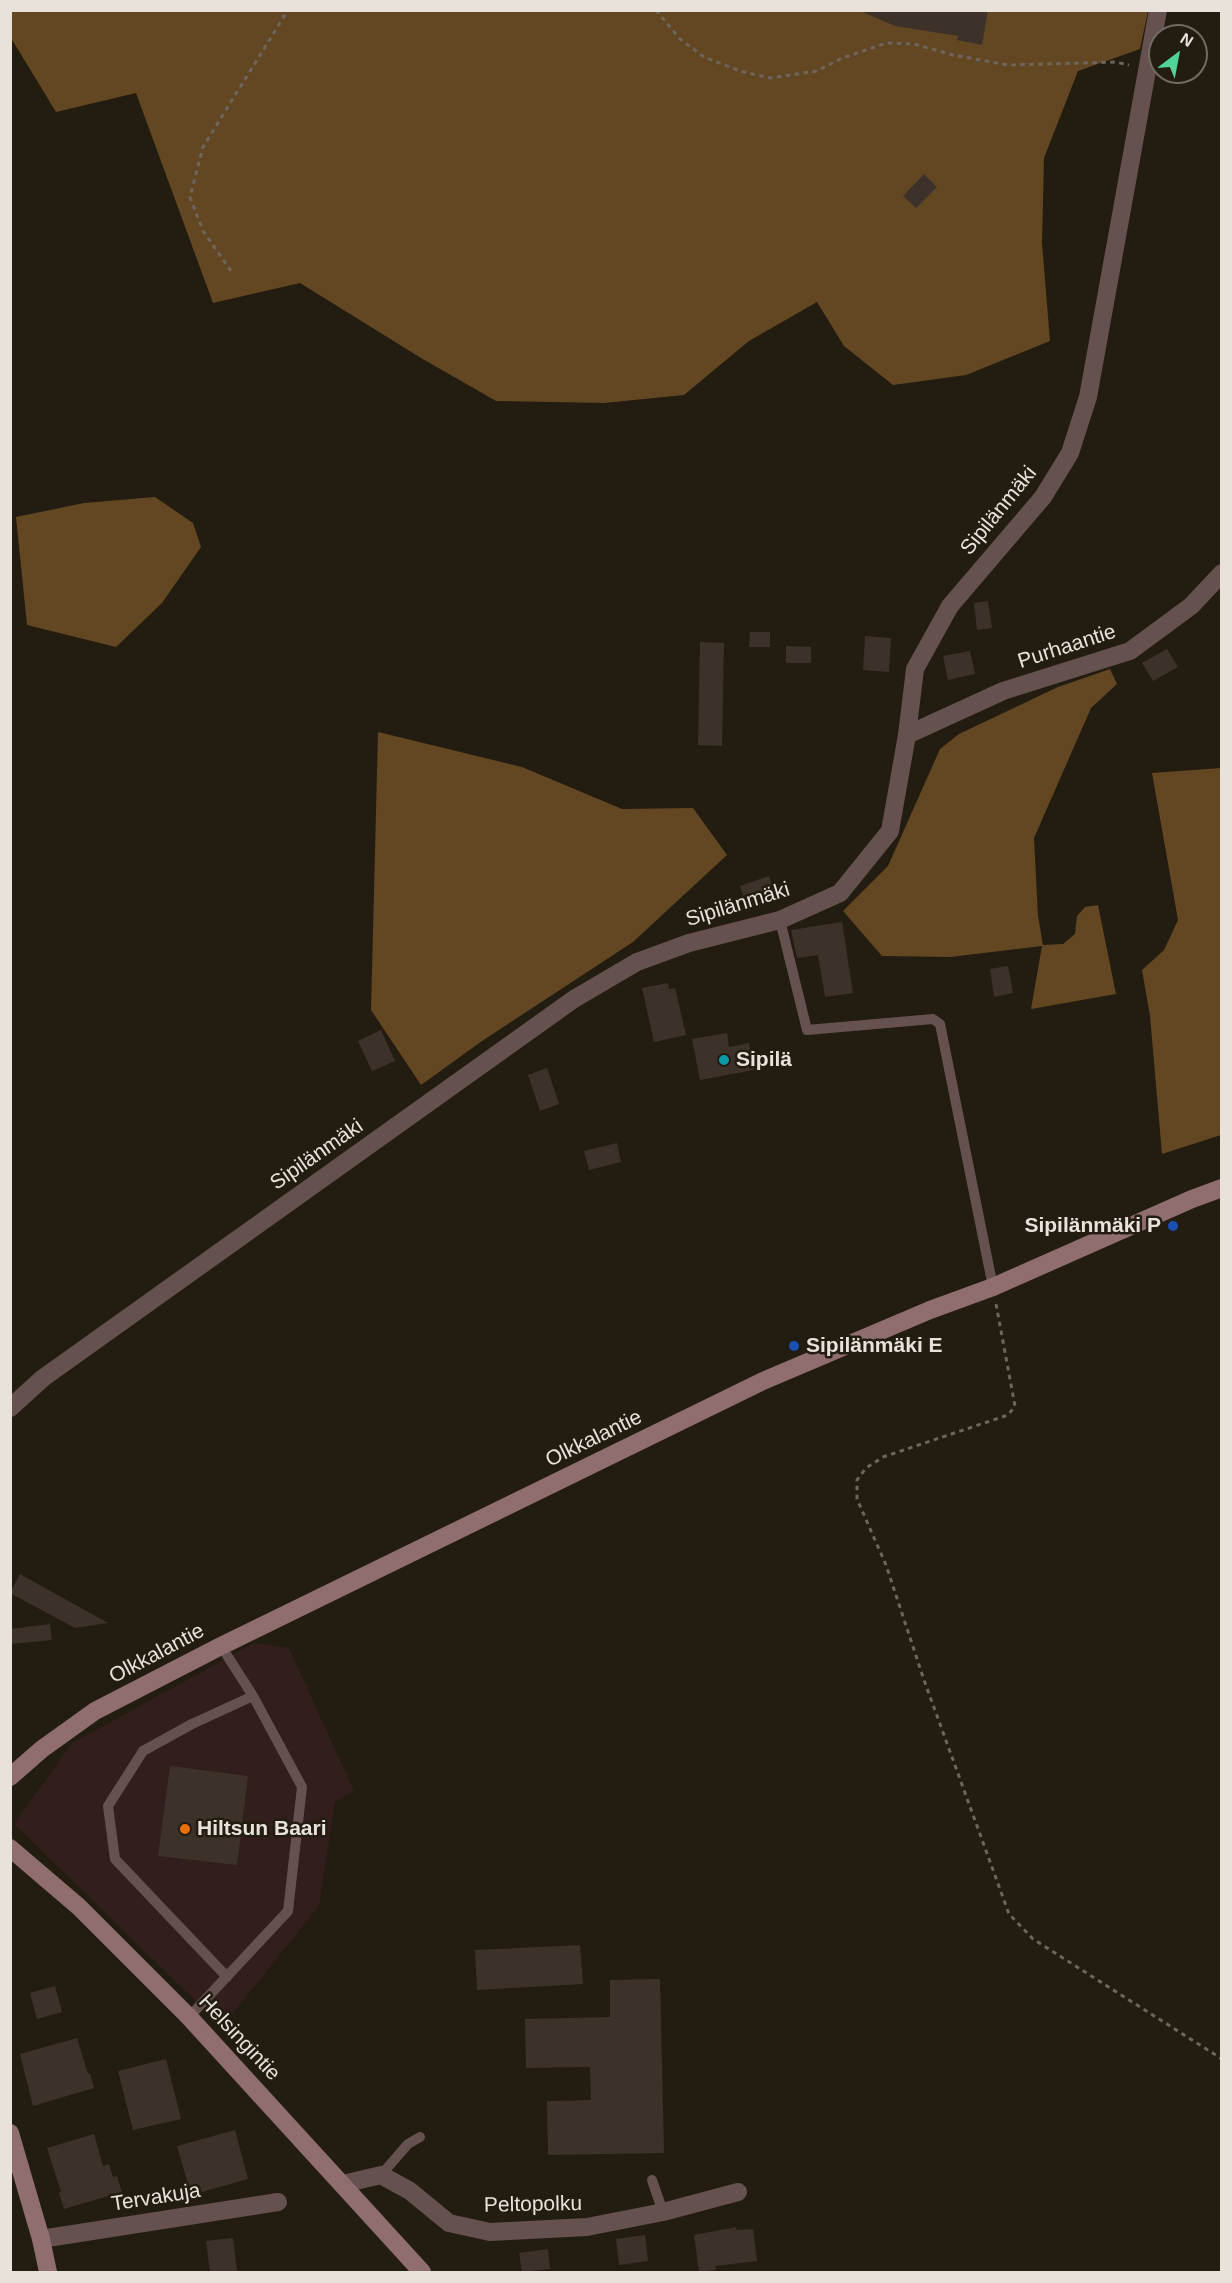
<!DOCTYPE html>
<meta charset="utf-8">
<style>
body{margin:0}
#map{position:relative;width:1232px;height:2283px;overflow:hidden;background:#231c11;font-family:Arial,sans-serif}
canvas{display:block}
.frame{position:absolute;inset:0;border:12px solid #e8e2db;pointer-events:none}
.north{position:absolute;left:1148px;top:24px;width:60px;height:60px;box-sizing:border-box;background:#231c11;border:2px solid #726b62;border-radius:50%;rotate:32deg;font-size:16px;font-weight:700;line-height:24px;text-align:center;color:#e8e2db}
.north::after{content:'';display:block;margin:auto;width:21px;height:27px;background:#51d397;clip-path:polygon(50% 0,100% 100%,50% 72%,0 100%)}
</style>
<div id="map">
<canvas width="1232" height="2283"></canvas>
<div class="frame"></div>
<div class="north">N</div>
</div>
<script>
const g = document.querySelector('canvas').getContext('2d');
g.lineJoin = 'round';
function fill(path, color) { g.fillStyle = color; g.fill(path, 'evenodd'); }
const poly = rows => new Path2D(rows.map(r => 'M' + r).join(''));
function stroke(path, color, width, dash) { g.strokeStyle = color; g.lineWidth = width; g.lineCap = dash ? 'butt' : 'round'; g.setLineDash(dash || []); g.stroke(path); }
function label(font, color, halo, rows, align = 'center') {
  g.font = font + ' Arial,sans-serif'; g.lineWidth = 5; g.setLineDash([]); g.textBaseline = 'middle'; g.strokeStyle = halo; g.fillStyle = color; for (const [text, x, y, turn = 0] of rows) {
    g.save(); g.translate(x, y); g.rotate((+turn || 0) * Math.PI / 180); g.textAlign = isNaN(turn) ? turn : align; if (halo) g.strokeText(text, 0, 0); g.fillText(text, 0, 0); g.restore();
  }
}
const commercial = poly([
 [254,1643,289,1648,354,1791,335,1802,319,1906,222,2027,14,1824,72,1743]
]);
const forest = poly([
 [11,10,1148,11,1140,49,1078,71,1044,158,1042,243,1050,341,966,375,893,385,844,346,817,302,749,341,684,395,604,403,496,401,421,358,300,283,213,303,136,93,56,112,11,38],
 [155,497,193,523,201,547,162,603,116,647,27,625,16,517,84,503],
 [1110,669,1117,684,1091,708,1034,838,1038,916,1043,945,1063,944,1075,934,1077,916,1085,907,1098,905,1116,994,1031,1009,1042,946,950,957,882,956,843,911,888,866,940,749,959,734,1058,687],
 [378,732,522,767,622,809,693,808,727,855,633,942,482,1041,421,1085,371,1010],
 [1221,768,1221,1135,1162,1154,1150,1016,1142,970,1164,950,1178,920,1152,773]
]);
const building = poly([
 [858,10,988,10,982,45,957,40,958,36,895,26],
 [924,174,937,187,916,208,903,196],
 [988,601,992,628,977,630,974,603],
 [750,632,770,632,770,647,749,647],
 [865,636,891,638,889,672,863,670],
 [700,642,724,643,722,746,698,745],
 [786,646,811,647,811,663,786,663],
 [1167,649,1178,667,1153,681,1142,663],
 [970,651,975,674,948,680,943,656],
 [769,876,777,900,748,910,740,886],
 [842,922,853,993,825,997,818,955,797,958,791,930],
 [1008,966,1013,993,994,997,990,969],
 [668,983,669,989,675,988,686,1035,654,1042,642,988],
 [381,1030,395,1061,372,1071,358,1041],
 [727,1033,729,1047,749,1043,754,1070,700,1080,692,1039],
 [547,1068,559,1104,540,1111,528,1075],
 [617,1143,621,1162,589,1170,584,1151],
 [20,1574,108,1623,75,1628,10,1593],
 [50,1624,52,1640,10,1644,10,1629],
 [170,1766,248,1776,237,1865,158,1856],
 [580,1945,583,1984,477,1990,475,1950],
 [660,1979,664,2153,548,2155,547,2101,591,2100,590,2067,526,2068,525,2019,610,2017,610,1980],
 [55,1986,62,2012,37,2019,30,1993],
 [77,2038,88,2074,90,2074,94,2088,33,2106,20,2054],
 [166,2059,181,2119,133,2130,118,2071],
 [235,2130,248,2179,191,2195,177,2146],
 [94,2134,103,2166,109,2164,113,2177,117,2176,122,2192,64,2209,59,2193,61,2192,47,2148],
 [736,2227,736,2230,753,2229,757,2261,715,2266,716,2270,699,2272,694,2235],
 [645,2235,648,2261,619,2265,616,2239],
 [233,2238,237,2271,210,2272,206,2241],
 [548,2249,550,2269,522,2272,519,2253]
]);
const path = poly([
 [656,10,680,39,704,57,740,71,770,78,817,71,840,59,886,43,914,44,953,55,1008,65,1115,62,1129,65],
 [231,271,203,231,190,197,203,147,288,10],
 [996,1304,1015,1406,1008,1415,883,1457,866,1468,857,1480,857,1499,886,1565,924,1680,1009,1914,1033,1939,1222,2059]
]);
const lane = poly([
 [780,920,807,1030,933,1019,940,1024,993,1287],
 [227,1977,115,1859,108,1806,143,1751,192,1724,253,1696],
 [189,2017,288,1911,302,1787,253,1696,221,1646],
 [381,2175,408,2144,420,2137],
 [652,2180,663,2212]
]);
const street = poly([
 [907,735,1003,691,1130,651,1191,606,1222,573],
 [10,1408,43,1378,574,999,637,962,689,943,780,920,840,893,890,831,907,735,915,669,950,606,1043,497,1070,453,1088,397,1158,10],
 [343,2184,381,2175,410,2191,449,2223,490,2232,587,2227,663,2212,738,2192],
 [41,2239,278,2202]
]);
const secondary = poly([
 [10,1777,42,1749,95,1711,221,1646,763,1381,930,1310,993,1287,1192,1199,1222,1188],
 [10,1848,79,1907,189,2017,422,2272],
 [10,2133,41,2239,48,2272]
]);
const markers = [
 [724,1060,6,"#0f9aa8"],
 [1173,1226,6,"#1a4fb4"],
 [794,1346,6,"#1a4fb4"],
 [185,1829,6,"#e8710a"]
];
const streetNames = [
 ["Sipilänmäki",999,511,-51],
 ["Purhaantie",1067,647,-18],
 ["Sipilänmäki",738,905,-17],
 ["Sipilänmäki",317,1155,-35],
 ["Olkkalantie",594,1439,-26],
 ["Olkkalantie",157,1654,-28],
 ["Helsingintie",239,2038,47],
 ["Tervakuja",156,2198,-9],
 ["Peltopolku",533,2205,-1]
];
const poiNames = [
 ["Sipilä",736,1060],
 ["Sipilänmäki P",1161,1226,"right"],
 ["Sipilänmäki E",806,1346],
 ["Hiltsun Baari",197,1829]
];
fill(commercial, '#311e1d');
fill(forest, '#624722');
fill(building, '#3d3229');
stroke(path, '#6d665d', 3, [4.5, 4.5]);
stroke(lane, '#665151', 10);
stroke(street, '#665151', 18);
stroke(secondary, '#906e6f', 18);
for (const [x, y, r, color] of markers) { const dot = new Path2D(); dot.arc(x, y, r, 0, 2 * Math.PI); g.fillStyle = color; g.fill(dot); stroke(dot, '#231c11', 2); }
label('21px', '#e8e2db', '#231c11', streetNames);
label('bold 21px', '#e8e2db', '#231c11', poiNames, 'left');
</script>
